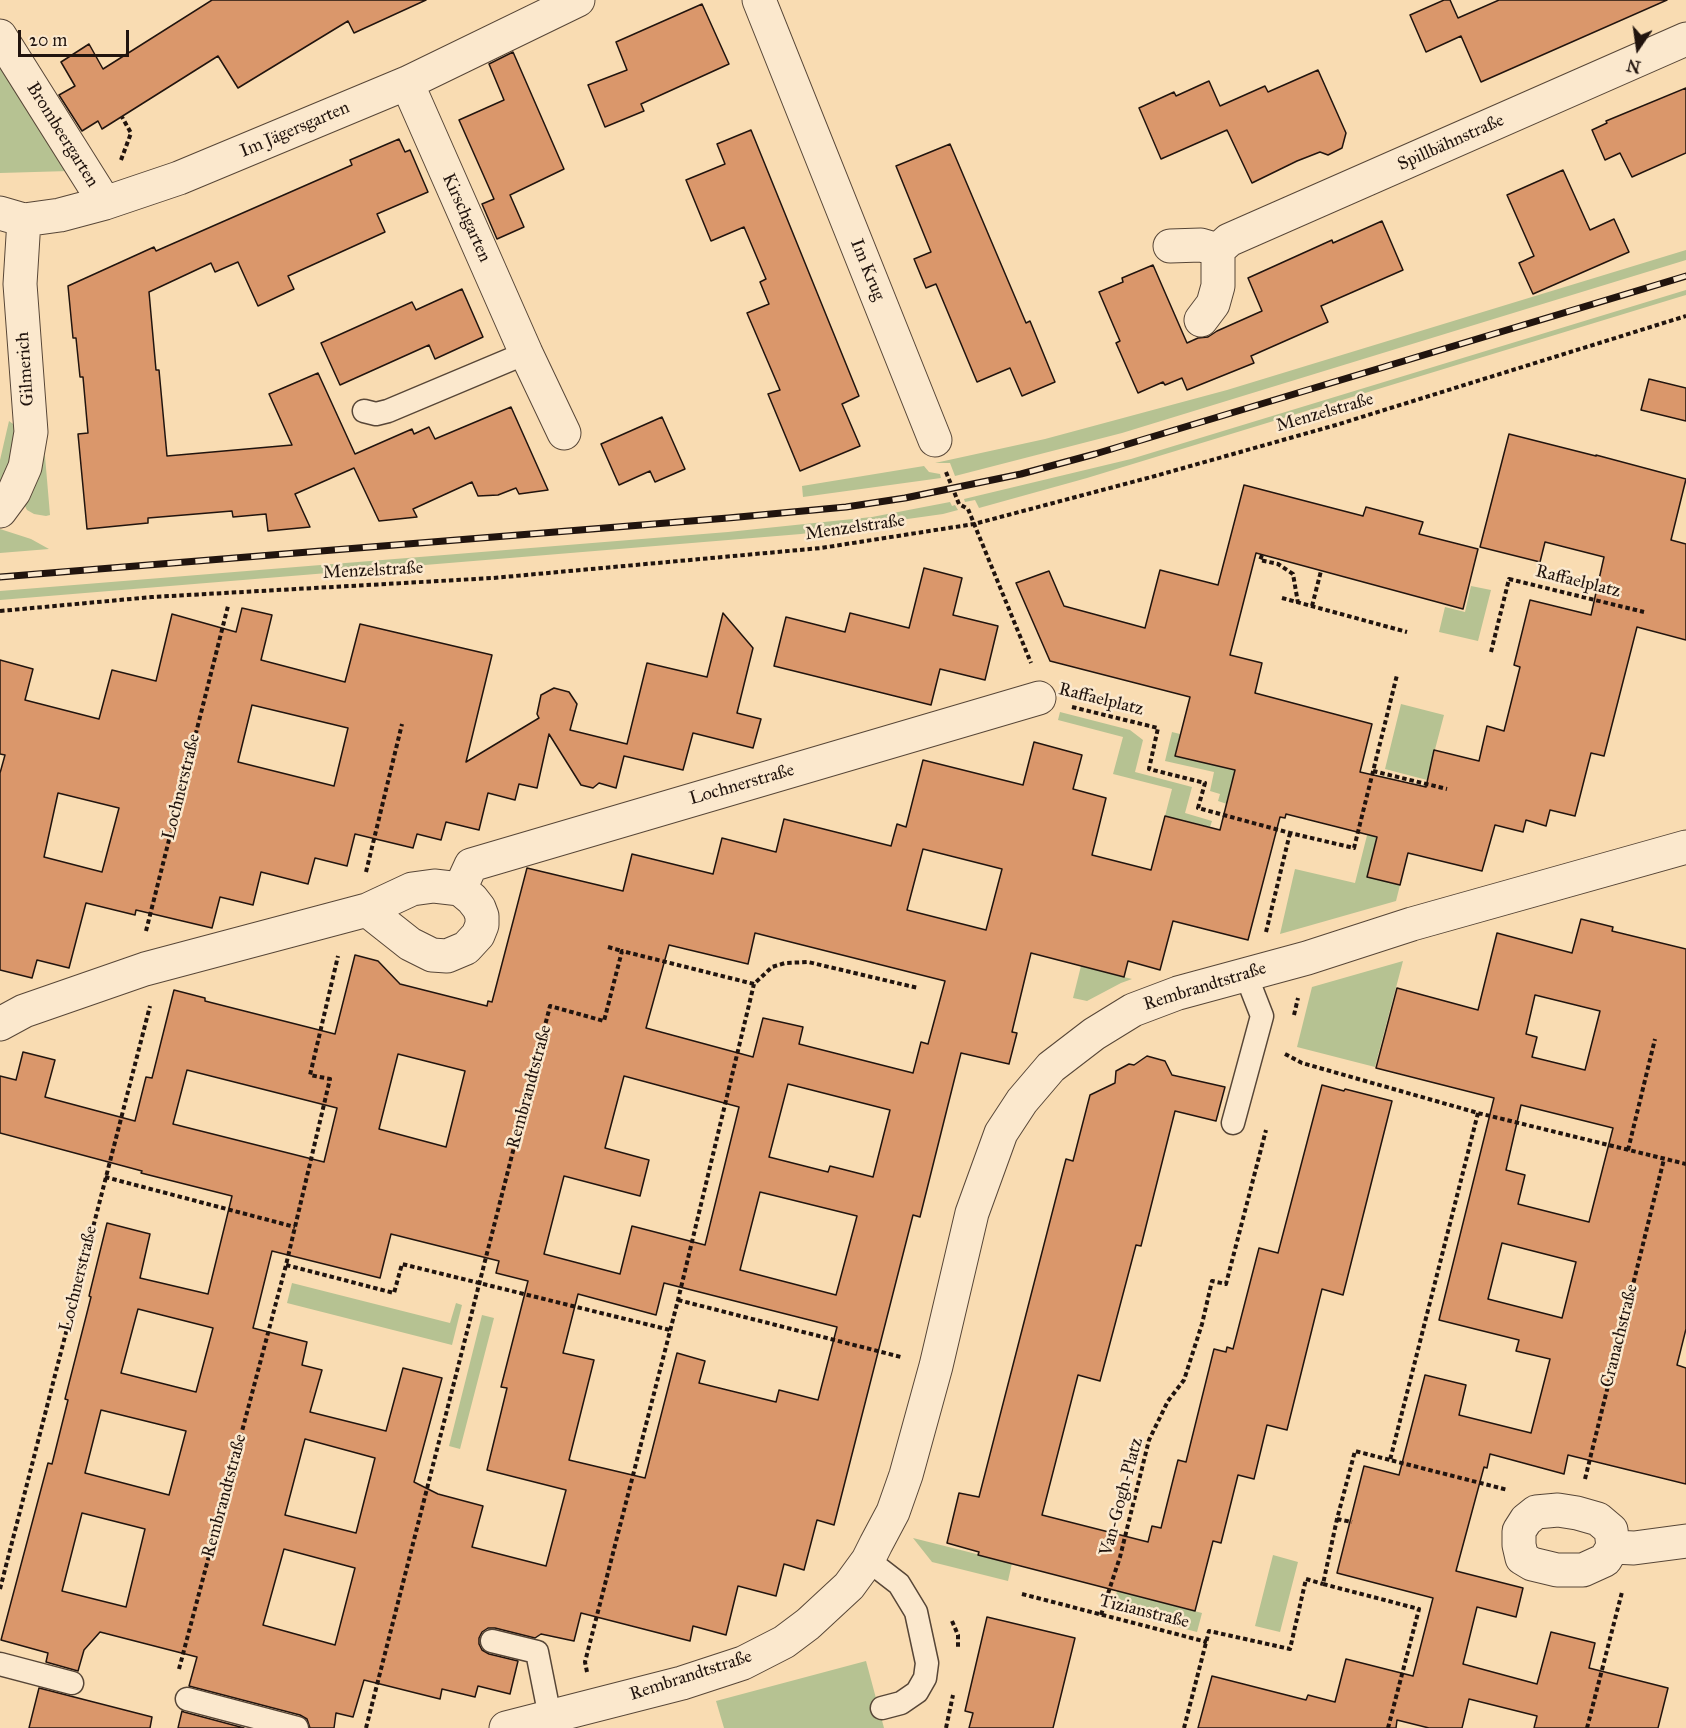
<!DOCTYPE html>
<meta charset="utf-8">
<style>
body{margin:0}
#map{position:relative;width:1686px;height:1728px;overflow:hidden;background:#f9dcb2;font-family:"IM FELL Great Primer",serif}
canvas{display:block}
.north{position:absolute;left:1608px;top:18px;width:60px;height:60px;-webkit-text-stroke:4px #fbe8cd;paint-order:stroke;rotate:193deg;font-size:16px;font-weight:700;line-height:24px;text-align:center;color:#21140e}
.north::after{content:'';display:block;margin:auto;width:21px;height:27px;background:#21140e;clip-path:polygon(50% 0,100% 100%,50% 72%,0 100%)}
.scale{position:absolute;left:18px;top:30px;width:111px;height:27px;box-sizing:border-box;border:3px solid #21140e;border-top:0;padding-left:8px;font-size:18px;line-height:21px;white-space:nowrap;color:#21140e;-webkit-text-stroke:4px #fbe8cd;paint-order:stroke}
</style>
<div id="map">
<canvas width="1686" height="1728"></canvas>
<div class="north">N</div>
<div class="scale">20 m</div>
</div>
<script>
const g = document.querySelector('canvas').getContext('2d');
g.lineJoin = 'round';
function fill(path, color) { g.fillStyle = color; g.fill(path, 'evenodd'); }
const poly = rows => new Path2D(rows.map(r => 'M' + r).join(''));
function stroke(path, color, width, dash) { g.strokeStyle = color; g.lineWidth = width; g.lineCap = dash ? 'butt' : 'round'; g.setLineDash(dash || []); g.stroke(path); }
function label(font, color, halo, rows, align = 'center') {
  g.font = font + ' "IM FELL Great Primer",serif'; g.lineWidth = 5; g.setLineDash([]); g.textBaseline = 'middle'; g.strokeStyle = halo; g.fillStyle = color; for (const [text, x, y, turn = 0] of rows) {
    g.save(); g.translate(x, y); g.rotate((+turn || 0) * Math.PI / 180); g.textAlign = isNaN(turn) ? turn : align; if (halo) g.strokeText(text, 0, 0); g.fillText(text, 0, 0); g.restore();
  }
}
const green = poly([
 [0,60,69,171,0,173],
 [1686,250,1686,260,1122,433,955,476,950,463,935,463,1045,439,1227,390],
 [1686,290,1686,295,1676,298,1087,478,979,508,975,500,965,502,964,499,1131,459],
 [9,421,20,429,17,456,0,487,0,460],
 [42,453,45,456,50,515,46,516,34,514,27,510,24,504],
 [924,466,929,472,940,474,941,478,803,497,802,486],
 [950,502,952,506,955,505,958,510,943,514,801,534,0,600,0,591,728,532,872,517],
 [0,529,31,539,49,549,0,553],
 [1471,586,1491,590,1478,641,1439,632,1445,607,1465,612],
 [1401,704,1444,715,1427,780,1385,769],
 [1060,712,1130,730,1143,740,1135,772,1192,787,1185,813,1212,821,1210,827,1165,816,1172,789,1113,774,1123,737,1058,720],
 [1172,732,1180,734,1175,756,1235,770,1227,804,1218,801,1220,794,1210,791,1214,772,1165,761],
 [1382,776,1393,779,1400,885,1396,901,1280,934,1295,869,1355,883],
 [1403,961,1375,1067,1297,1047,1312,987],
 [1081,966,1124,977,1132,979,1121,983,1087,1001,1073,998],
 [292,1283,450,1323,456,1303,462,1305,452,1345,287,1303],
 [482,1315,494,1318,460,1449,449,1446],
 [913,1538,1012,1563,1008,1581,932,1562],
 [1273,1555,1298,1562,1280,1632,1255,1626],
 [1117,1591,1202,1613,1197,1632,1113,1610],
 [866,1661,884,1728,724,1728,716,1701]
]);
const building = poly([
 [212,0,426,0,354,33,348,21,238,88,218,56,102,129,98,121,82,131,59,95,75,86,61,62,89,44,103,69,212,0],
 [1444,0,1450,0,1458,18,1499,0,1667,0,1481,82,1461,36,1426,52,1410,15,1444,0],
 [702,4,729,64,641,104,644,111,605,127,588,85,627,70,616,42,702,4],
 [513,52,564,169,510,195,524,227,497,239,482,204,494,199,459,120,504,100,489,64,513,52],
 [1318,70,1346,133,1342,148,1328,155,1320,152,1297,161,1252,183,1227,130,1161,159,1139,108,1174,92,1176,96,1209,81,1220,106,1265,86,1268,92,1318,70],
 [1686,88,1686,153,1632,177,1620,153,1605,160,1592,130,1607,123,1606,121,1686,88],
 [751,130,859,396,842,404,860,446,800,471,768,394,780,390,747,313,769,304,760,282,766,279,744,227,711,241,686,180,725,164,717,144,751,130],
 [399,139,405,152,410,150,428,192,377,214,385,232,288,276,294,289,258,306,238,262,215,272,211,263,149,292,156,370,159,370,167,456,292,445,269,394,318,373,355,454,412,429,414,434,429,427,435,439,511,407,548,490,519,494,516,488,498,495,478,496,472,482,413,509,417,517,379,521,354,468,295,494,310,527,268,531,266,514,233,517,232,511,148,518,148,523,87,529,78,434,88,433,83,377,80,377,76,338,73,338,68,286,154,247,156,251,352,165,350,160,399,139],
 [950,144,1026,323,1030,321,1055,382,1022,396,1010,368,977,382,936,284,926,288,914,259,931,252,896,166,950,144],
 [1563,170,1590,230,1614,219,1629,252,1533,294,1519,263,1534,256,1507,195,1563,170],
 [1382,221,1403,270,1321,306,1328,322,1251,356,1254,363,1187,390,1182,378,1165,385,1163,382,1138,393,1116,343,1120,341,1099,292,1123,282,1122,278,1153,265,1187,343,1198,338,1208,337,1217,331,1262,311,1248,278,1332,240,1333,243,1382,221],
 [462,289,483,337,435,359,429,345,340,385,321,343,412,302,416,310,462,289],
 [1649,379,1686,388,1686,421,1641,410,1649,379],
 [662,417,685,469,655,482,650,471,619,485,601,444,662,417],
 [1509,434,1596,456,1596,455,1686,479,1671,540,1686,544,1686,640,1637,627,1604,756,1591,753,1575,816,1550,810,1546,826,1526,820,1523,832,1495,825,1482,871,1408,853,1400,885,1367,877,1377,837,1286,814,1285,818,1280,817,1248,940,1173,921,1160,970,1128,961,1124,977,1031,953,1012,1032,1017,1033,1009,1064,961,1053,920,1217,913,1215,834,1525,817,1520,804,1570,784,1564,776,1596,738,1586,726,1635,693,1626,690,1641,581,1613,574,1641,541,1634,535,1638,495,1628,488,1628,482,1632,479,1638,479,1644,482,1650,489,1654,518,1661,510,1694,478,1686,475,1697,442,1689,440,1699,364,1680,353,1717,336,1713,334,1728,310,1728,307,1719,300,1715,189,1686,197,1657,100,1632,84,1650,78,1671,46,1662,48,1653,1,1640,48,1463,52,1464,68,1400,65,1399,91,1297,89,1296,107,1223,150,1234,140,1278,208,1294,232,1196,141,1173,142,1171,0,1133,0,1076,16,1080,23,1052,55,1060,45,1097,135,1121,146,1077,152,1078,174,990,205,998,205,1001,335,1034,355,955,378,961,400,984,487,1006,488,1001,492,1002,527,868,623,891,632,854,713,874,722,838,776,852,784,819,891,846,897,824,906,827,923,760,1023,785,1034,742,1082,755,1073,789,1106,798,1092,855,1151,870,1165,816,1220,830,1235,770,1175,756,1190,697,1050,661,1016,583,1049,571,1064,606,1145,628,1160,570,1218,585,1244,485,1363,516,1366,507,1423,522,1419,534,1478,549,1463,609,1256,553,1230,655,1262,663,1255,693,1372,724,1360,772,1426,787,1434,750,1479,761,1487,726,1504,731,1520,667,1514,665,1530,600,1591,615,1604,557,1545,542,1540,562,1480,547,1509,434],
 [923,849,1002,869,986,930,907,910,923,849],
 [755,933,945,981,928,1044,921,1042,913,1073,799,1044,803,1027,763,1018,753,1057,646,1028,669,945,748,964,755,933],
 [398,1054,465,1071,446,1147,379,1129,398,1054],
 [187,1070,337,1108,324,1162,173,1124,187,1070],
 [624,1076,739,1107,705,1245,632,1226,620,1274,544,1254,564,1176,640,1196,649,1160,605,1148,624,1076],
 [788,1084,890,1110,873,1177,830,1166,828,1172,769,1157,788,1084],
 [760,1192,857,1216,836,1295,740,1270,760,1192],
 [391,1234,499,1261,496,1273,528,1281,501,1387,507,1388,487,1470,566,1490,546,1566,472,1547,483,1506,438,1494,414,1482,442,1378,403,1368,386,1431,310,1412,322,1370,302,1365,307,1342,253,1328,272,1251,380,1278,391,1234],
 [664,1283,837,1327,818,1400,779,1390,776,1402,699,1383,705,1361,677,1353,645,1478,569,1460,594,1360,563,1353,578,1294,656,1315,664,1283],
 [138,1309,213,1328,196,1392,121,1373,138,1309],
 [101,1410,186,1431,169,1495,85,1473,101,1410],
 [305,1439,375,1458,356,1533,285,1515,305,1439],
 [82,1513,145,1529,126,1607,62,1591,82,1513],
 [284,1549,355,1568,335,1645,263,1625,284,1549],
 [924,568,962,578,953,615,998,626,985,680,940,669,931,705,774,666,786,617,845,632,850,613,909,628,924,568],
 [242,608,272,615,261,660,345,682,360,624,492,655,466,762,539,718,537,714,541,695,554,688,569,692,577,704,570,730,627,744,647,663,707,677,723,613,753,648,737,713,761,719,753,748,693,733,683,770,624,756,616,788,599,783,593,788,581,785,549,734,537,788,519,784,515,800,488,793,479,830,446,822,441,840,417,834,413,848,355,834,347,866,315,858,308,884,261,872,253,905,220,897,212,928,136,910,135,915,86,903,69,968,37,960,32,978,0,970,0,773,5,755,0,754,0,660,33,669,25,700,99,719,112,670,156,681,172,614,236,632,242,608],
 [252,705,348,728,334,786,238,762,252,705],
 [58,793,119,808,102,872,44,857,58,793],
 [1581,919,1613,927,1612,931,1686,949,1686,1329,1677,1365,1686,1368,1686,1484,1568,1455,1564,1474,1490,1454,1487,1468,1484,1467,1456,1571,1523,1588,1516,1617,1477,1607,1463,1664,1537,1684,1551,1632,1595,1643,1589,1668,1668,1688,1658,1728,1534,1728,1537,1716,1469,1699,1462,1728,1429,1728,1397,1720,1396,1728,1198,1728,1212,1676,1306,1700,1308,1695,1335,1702,1346,1659,1413,1676,1433,1598,1337,1573,1364,1466,1399,1475,1425,1375,1466,1385,1459,1415,1531,1433,1550,1359,1516,1351,1519,1340,1439,1320,1494,1098,1376,1068,1397,988,1478,1010,1497,933,1572,953,1581,919],
 [1535,995,1600,1011,1585,1070,1532,1057,1537,1037,1526,1034,1535,995],
 [1521,1105,1613,1128,1589,1222,1518,1204,1525,1175,1506,1170,1521,1105],
 [1502,1243,1576,1262,1562,1318,1488,1299,1502,1243],
 [1147,1056,1165,1061,1172,1075,1225,1087,1216,1121,1175,1111,1141,1246,1136,1245,1100,1381,1078,1375,1042,1515,1148,1542,1152,1526,1161,1528,1178,1460,1186,1462,1214,1349,1226,1352,1227,1347,1233,1349,1259,1248,1278,1253,1322,1085,1344,1091,1345,1089,1392,1101,1343,1295,1322,1289,1287,1430,1267,1425,1254,1479,1238,1475,1221,1543,1213,1541,1195,1611,978,1555,979,1552,947,1543,959,1493,979,1497,1066,1159,1073,1161,1090,1095,1115,1083,1116,1071,1129,1064,1134,1065,1147,1056],
 [987,1617,1075,1638,1053,1728,969,1728,973,1713,965,1711,987,1617],
 [39,1688,152,1717,150,1728,29,1728,39,1688],
 [182,1711,184,1712,244,1728,178,1728,182,1711]
]);
const path = poly([
 [121,160,131,133,122,117],
 [946,472,959,504,968,509,1031,663],
 [1262,555,1260,560,1278,564,1293,574,1298,603],
 [1282,598,1407,632],
 [1312,606,1321,571],
 [0,611,152,597,493,578,821,548,974,524,1155,476,1336,425,1686,316],
 [1491,652,1509,579,1644,612],
 [1072,707,1158,728,1149,769,1205,783,1198,808,1290,833,1354,848,1397,675],
 [1373,771,1447,789],
 [366,872,402,724],
 [146,931,228,606],
 [1266,932,1290,833],
 [608,947,622,951],
 [1294,1015,1298,998],
 [1285,1054,1302,1063,1478,1113,1686,1164],
 [1478,1113,1390,1460,1508,1490],
 [1628,1150,1655,1039],
 [105,1177,295,1227],
 [286,1265,394,1293,402,1264,670,1330],
 [678,1300,901,1357],
 [1585,1479,1664,1159],
 [1337,1519,1352,1522],
 [0,1589,150,1006],
 [1022,1594,1207,1642],
 [1101,1615,1120,1557,1149,1440,1168,1401,1184,1380,1202,1324,1212,1281,1226,1284,1266,1130],
 [952,1621,958,1635,958,1649],
 [179,1669,286,1265,330,1079,310,1075,338,956],
 [587,1672,585,1662,678,1300,754,984],
 [366,1728,550,1006,604,1021,622,951,754,984,772,967,785,963,808,962,918,988],
 [946,1728,953,1695],
 [1184,1728,1209,1631,1290,1649,1306,1579,1323,1584],
 [1388,1728,1419,1609,1323,1584,1337,1519,1355,1451,1390,1460],
 [1587,1728,1622,1592]
]);
const service = poly([
 [364,411,376,414,388,411,526,353],
 [1233,1123,1262,1016,1246,975],
 [868,1560,899,1584,916,1612,927,1663,925,1678,917,1692,901,1703,882,1708],
 [492,1641,537,1652,550,1717],
 [0,1664,72,1683],
 [187,1699,297,1728]
]);
const minor = poly([
 [759,0,935,440],
 [0,36,105,203],
 [407,83,526,353,564,433],
 [0,213,24,220,60,215,105,203,179,178,407,83,578,0],
 [1170,246,1201,245,1218,250,1218,286,1213,304,1201,320],
 [1218,250,1229,240,1686,39],
 [0,511,14,492,25,467,31,432,20,284,24,220],
 [460,889,471,865,1039,698],
 [0,1024,24,1011,145,969,367,910,412,889,434,886,460,889,472,899,479,908,482,916,482,925,478,935,466,948,447,956,432,955,410,944,367,910],
 [1558,1510,1577,1513,1598,1519,1611,1530,1613,1547,1605,1560,1583,1570,1557,1570,1532,1564,1522,1558,1519,1545,1519,1531,1526,1520,1536,1512,1558,1510],
 [1613,1547,1634,1548,1686,1541],
 [506,1728,682,1683,743,1663,784,1642,808,1624,849,1586,868,1560,876,1544,893,1512,906,1475,936,1366,972,1213,1001,1133,1022,1101,1051,1067,1094,1034,1133,1010,1178,993,1307,958,1412,924,1686,847]
]);
const rail = poly([
 [0,577,728,518,846,507,905,498,1021,474,1095,454,1686,276]
]);
const streetNames = [
 ["Im Jägersgarten",295,130,-23],
 ["Brombeergarten",62,135,58],
 ["Spillbähnstraße",1451,143,-24],
 ["Kirschgarten",466,218,66],
 ["Im Krug",867,270,68],
 ["Gilmerich",26,369,-94],
 ["Menzelstraße",1325,413,-16],
 ["Menzelstraße",855,528,-8],
 ["Menzelstraße",373,571,-3],
 ["Raffaelplatz",1578,582,14],
 ["Raffaelplatz",1101,700,14],
 ["Lochnerstraße",742,785,-16],
 ["Lochnerstraße",182,787,-76],
 ["Rembrandtstraße",1205,987,-17],
 ["Rembrandtstraße",530,1087,-75],
 ["Lochnerstraße",79,1279,-76],
 ["Cranachstraße",1620,1336,-76],
 ["Rembrandtstraße",225,1496,-75],
 ["Van-Gogh-Platz",1122,1497,-75],
 ["Tizianstraße",1144,1612,14],
 ["Rembrandtstraße",691,1676,-18]
];
fill(green, '#b6c292');
fill(building, '#da976b');
stroke(building, '#21140e', 1.5);
stroke(service, '#574637', 25);
stroke(minor, '#574637', 35);
stroke(path, '#21140e', 4, [4.5, 3]);
stroke(service, '#fbe8cd', 22);
stroke(minor, '#fbe8cd', 33);
stroke(rail, '#21140e', 7);
stroke(rail, '#fbe8cd', 4.5, [14]);
label('18px', '#21140e', '#fbe8cd', streetNames);
</script>
